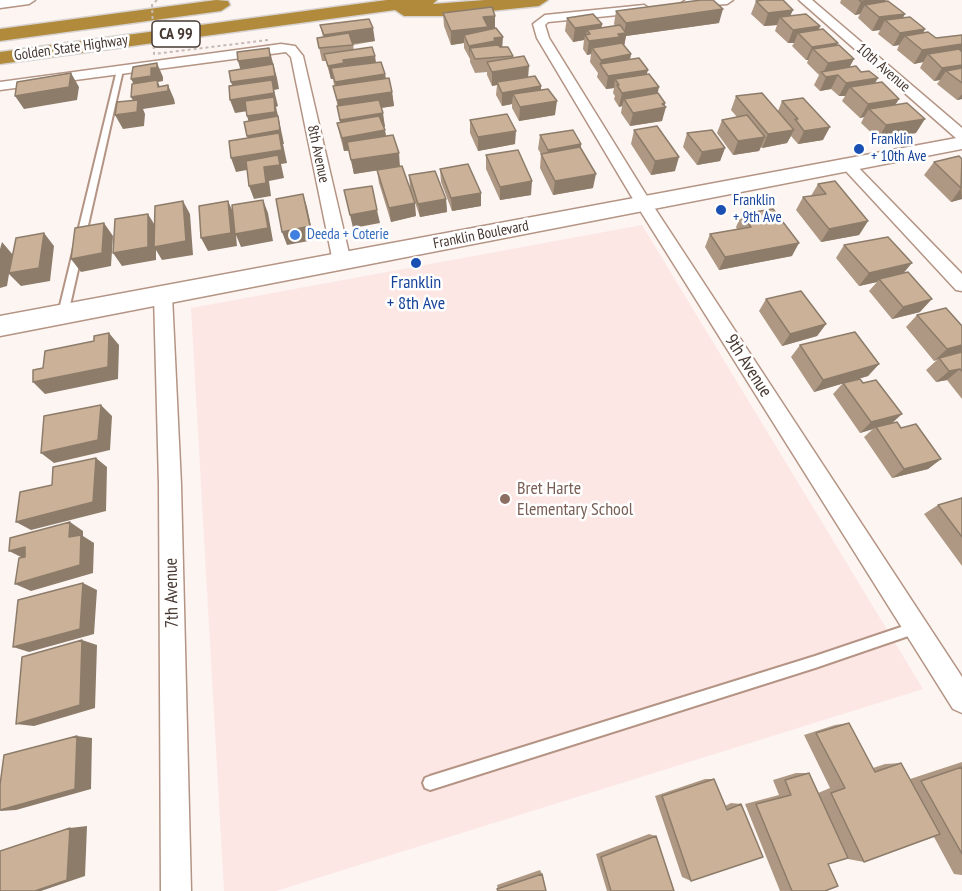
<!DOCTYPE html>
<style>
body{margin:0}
canvas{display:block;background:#fcf5f2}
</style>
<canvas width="962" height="891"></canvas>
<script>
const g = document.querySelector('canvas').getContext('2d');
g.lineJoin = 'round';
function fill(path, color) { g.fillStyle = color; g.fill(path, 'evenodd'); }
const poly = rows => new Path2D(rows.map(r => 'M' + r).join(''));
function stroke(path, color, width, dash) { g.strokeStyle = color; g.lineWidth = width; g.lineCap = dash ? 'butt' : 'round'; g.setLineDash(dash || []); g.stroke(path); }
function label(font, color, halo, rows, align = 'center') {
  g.font = font + ' "PT Sans Narrow",sans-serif'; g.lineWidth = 5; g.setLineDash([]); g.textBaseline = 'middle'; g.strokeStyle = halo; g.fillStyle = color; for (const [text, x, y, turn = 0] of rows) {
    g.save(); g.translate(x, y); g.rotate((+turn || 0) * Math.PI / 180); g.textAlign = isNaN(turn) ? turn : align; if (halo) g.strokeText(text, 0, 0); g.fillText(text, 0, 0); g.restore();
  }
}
const education = poly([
 [642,225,923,689,276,891,224,891,191,308]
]);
const lane = poly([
 [120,68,123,70,68,314,63,317,58,314,117,70,120,68],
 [916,622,920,624,922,628,920,632,815,668,430,790,425,788,423,783,425,778,430,776,815,656,916,622]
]);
const street = poly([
 [0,0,35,0,29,4,0,8,0,0],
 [686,0,733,0,727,4,682,7,680,4,686,0],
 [799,0,812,0,962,128,962,140,957,139,799,0],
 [644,5,650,9,648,12,548,22,545,25,549,38,650,201,962,677,962,713,953,709,636,204,537,38,533,24,545,15,644,5],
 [281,44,295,46,303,56,351,262,342,268,333,262,291,57,286,52,0,90,0,82,281,44],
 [848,160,853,162,962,274,962,291,956,290,843,168,840,165,848,160],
 [163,288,169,290,172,295,181,485,191,891,161,891,159,485,154,295,157,290,163,288]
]);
const secondary = poly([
 [962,137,962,149,0,336,0,316,962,137]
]);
const highway = poly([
 [216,0,228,1,230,5,221,11,0,41,0,29,216,0],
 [387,0,437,0,433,4,485,0,548,0,539,6,442,16,404,16,395,10,0,64,0,52,387,0]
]);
const pathBridge = poly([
 [157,0,152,5,154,54,268,40]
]);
const wall = poly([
 [841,0,886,0,885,1,903,18,925,29,923,33,936,38,962,35,962,99,957,100,937,84,940,80,934,81,920,68,923,62,914,64,897,50,899,45,893,46,878,34,880,30,872,31,858,18,860,14,855,15,840,3],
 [756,1,790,16,820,26,819,30,837,46,850,67,861,72,875,83,895,105,916,133,878,139,861,123,864,117,860,118,842,101,845,96,839,96,831,89,820,91,814,85,819,75,807,63,808,60,806,60,792,46,794,43,788,43,775,31,777,25,764,26,751,14],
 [616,11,719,23,626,36,624,46,631,54,630,59,648,70,646,74,658,93,665,103,662,121,630,126,621,113,622,106,619,107,614,99,615,96,613,93,614,88,606,89,597,77,598,73,590,62,591,54,587,55,583,49,584,40,573,42,565,31,567,18,602,24,601,28,615,26,614,24],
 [443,13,495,28,502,47,513,56,513,58,528,77,541,86,541,90,555,115,519,121,512,108,512,104,502,106,496,95,497,85,492,86,487,75,487,72,475,73,470,62,470,59,464,48,464,43,451,45,444,26],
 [320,25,375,41,353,45,354,50,376,62,385,74,386,79,392,92,394,106,381,108,385,127,384,127,386,136,400,166,416,216,391,222,379,183,377,170,354,174,349,151,344,151,340,136,337,123,340,122,333,79,331,79,326,61,322,61,317,38,323,37],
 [736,96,778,111,782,101,823,140,798,144,791,136,787,143,762,148,761,147,759,151,733,155,717,133,722,120,737,117,731,110],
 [470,120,515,144,478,151,470,133],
 [634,130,675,171,651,175,631,144],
 [687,133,725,148,720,161,697,165,683,147],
 [540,135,581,144,581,148,593,188,553,195,540,168,541,154,538,149],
 [486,155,531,195,500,200,486,169],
 [962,159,962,199,951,202,924,175,934,162],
 [440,169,481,206,452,211,441,182],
 [409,175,446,199,447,212,420,217,410,188],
 [818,184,868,221,859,235,821,242,796,210,803,197,811,196],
 [742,214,792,256,719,270,705,247,710,234,737,229,736,227],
 [844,245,904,273,920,312,892,319,869,291,877,282,859,286,836,258],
 [766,299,826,324,817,336,782,346,759,311],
 [917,315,962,326,962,399,947,380,936,382,926,370,937,360,934,361,906,327],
 [800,345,879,364,868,376,814,392,791,357],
 [843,383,893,423,941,459,928,469,892,478,864,437,873,429,860,433,833,394],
 [962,498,962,566,924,514,938,505],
 [849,723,873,768,885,764,901,763,910,779,962,762,962,875,954,874,934,837,864,862,848,859,847,858,828,864,825,891,780,891,745,804,779,795,773,780,796,773,809,773,818,793,830,788,804,735,835,725],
 [705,779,714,779,725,806,731,803,741,804,691,881,682,877,655,796],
 [649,834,656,836,674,891,607,891,596,854],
 [540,870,542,874,498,891,497,885]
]);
const shadedWall = poly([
 [874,0,886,0,880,11,865,5,860,14,855,15,861,2],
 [723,9,719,23,626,36,624,46,592,48,591,54,587,55,589,41,624,33,626,23],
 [793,10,787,23,780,17,777,25,764,26,768,13],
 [905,14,898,27,885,20,880,30,872,31,879,17],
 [495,16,495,29,464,35,464,43,451,45,451,31,483,17],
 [602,24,600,38,587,30,586,37,585,35,584,40,573,42,575,28],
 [820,26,814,40,798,33,794,43,788,43,793,30],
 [373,28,375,41,326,47,324,35],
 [925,29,917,43,905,36,899,45,893,46,900,33],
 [503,37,502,50,470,48,469,59,469,46,494,38],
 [838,43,832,56,813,49,808,60,806,60,812,47],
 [962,44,962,56,928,54,923,62,914,64,922,50],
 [269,48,277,78,279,89,274,90,278,106,276,107,279,120,284,144,283,144,287,163,281,164,284,178,269,181,271,196,254,199,249,186,264,167,279,164,236,172,231,158,252,150,247,136,251,130,247,116,275,107,235,113,230,100,236,96,231,82,242,75,238,61],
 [631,54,628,68,600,64,601,60],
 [375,56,377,69,346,74,343,60],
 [854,59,847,72,823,73,828,63],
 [157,63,163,77,163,81,158,82,162,92,168,85,174,99,175,104,143,109,145,114,144,126,123,129,115,115,137,108,131,97,138,92,131,79,151,68],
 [344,63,347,77,331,68,333,79,331,79,328,66],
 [962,65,962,77,946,71,940,80,934,81,942,68],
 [529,66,528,79,497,82,497,85,492,86,492,72],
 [648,70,644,83,619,85,615,79,614,88,606,89,608,76],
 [71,73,79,87,77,100,24,109,15,96],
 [385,74,387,88,338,95,335,82],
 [838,75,831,89,820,91,826,77],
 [878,78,870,92,850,87,845,96,839,96,846,83],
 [541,86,540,100,513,94,512,104,502,106,502,93],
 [659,87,656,101,624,99,622,106,619,107,622,93],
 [392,92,394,106,340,114,337,100],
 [962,94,962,99,957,100],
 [899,99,891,112,869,109,864,117,860,118,868,104],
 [557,101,555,115,519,121,520,107],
 [665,103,664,108,666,107,662,121,630,126,633,113],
 [383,113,385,127,343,133,340,120],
 [925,119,916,133,878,139,886,125],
 [830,127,823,140,798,144,804,131],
 [385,130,387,144,344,151,342,138],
 [794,130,787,143,762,148,768,134],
 [516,131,515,144,478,151,478,137],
 [765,137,759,151,733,155,738,141],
 [581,144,579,158,546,164,548,150],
 [725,148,720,161,697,165,702,152],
 [399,153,400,167,354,174,351,160],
 [679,157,675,171,651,175,655,161],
 [596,174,593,188,553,195,555,181],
 [532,181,531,195,500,200,500,187],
 [961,188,962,199,951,202],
 [481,193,481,206,452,211,451,198],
 [303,194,307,207,314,240,287,245,282,232],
 [446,199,447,212,420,217,418,204],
 [263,200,268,213,273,241,241,247,236,235,237,246,208,251,201,238,228,201,234,214],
 [183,201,190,214,193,255,162,260,156,250,156,260,122,266,113,253,148,214,156,227],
 [415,203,416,216,391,222,389,208],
 [377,210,380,223,353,228,350,215],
 [868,221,859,235,821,242,829,229],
 [104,223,113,236,111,266,81,272,71,259],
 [44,233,54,246,50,281,21,286,9,274,7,286,0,288,0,249,2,242,13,255],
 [799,243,792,256,719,270,725,257],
 [912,263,901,276,879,279,877,282,859,286,869,273],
 [932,299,920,312,892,319,903,307],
 [826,324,817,336,782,346,790,334],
 [109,333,119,345,118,379,45,394,33,382],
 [962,345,962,353,939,358,934,361,947,349],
 [879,364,868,376,814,392,823,380],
 [960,369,947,380,936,382,949,371],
 [101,405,112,416,110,450,54,463,41,453],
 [902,414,890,425,876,427,873,429,860,433,871,422],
 [96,458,107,467,106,511,31,530,16,522],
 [941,459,928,469,892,478,904,469],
 [70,522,83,531,83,536,94,543,93,573,31,591,15,584,69,537],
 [25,547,25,559,9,551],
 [83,583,97,590,94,634,29,652,13,647],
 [82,640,97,645,95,708,34,726,16,724],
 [77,736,92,738,91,789,16,810,0,811],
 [87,826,85,876,41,891,35,891,70,828]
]);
const building = poly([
 [701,0,713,0,723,9,626,23,616,11,701,0],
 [764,0,783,0,793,10,768,13,756,1,764,0],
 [859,0,874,0,861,2,859,0],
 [888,1,905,14,879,17,865,5,888,1],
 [492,7,495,16,483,17,488,27,451,31,443,13,492,7],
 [593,14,602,24,575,28,567,18,593,14],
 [806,14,820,26,793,30,780,17,806,14],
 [910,17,925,29,900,33,885,20,910,17],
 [369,19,373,28,324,35,320,25,369,19],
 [620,25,626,33,618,34,620,37,589,41,585,35,590,34,587,30,620,25],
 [496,28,503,37,494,38,495,41,469,46,464,35,496,28],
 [823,29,838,43,812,47,798,33,823,29],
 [928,32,936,38,962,35,962,44,922,50,905,36,928,32],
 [349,33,353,45,319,48,317,38,349,33],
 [622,43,631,54,601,60,592,48,622,43],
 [498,45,500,47,508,47,513,56,475,59,470,48,498,45],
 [839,45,854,59,828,63,813,49,839,45],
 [372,47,375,56,343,60,344,63,328,66,324,54,372,47],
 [269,48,270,57,238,61,237,52,269,48],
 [959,49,962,52,962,65,942,68,928,54,959,49],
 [524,56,529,66,492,72,487,62,524,56],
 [639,58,648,70,608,76,600,64,639,58],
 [381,62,385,74,335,82,331,68,381,62],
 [157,63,157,68,151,68,151,76,131,79,133,67,157,63],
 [273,64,275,76,231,82,229,71,273,64],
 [856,66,861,72,869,71,878,78,846,83,838,75,826,77,821,72,856,66],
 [962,68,962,83,946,71,962,68],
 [71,73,69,87,15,96,17,82,71,73],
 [649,74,659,87,622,93,617,85,619,85,615,79,649,74],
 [535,76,541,86,502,93,497,82,535,76],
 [389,78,392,92,337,100,333,86,389,78],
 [157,80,158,87,168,85,168,91,131,97,132,84,157,80],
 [272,80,274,93,230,100,229,86,272,80],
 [882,82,899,99,868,104,850,87,882,82],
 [548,89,557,101,520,107,513,94,548,89],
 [658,93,665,103,662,104,666,107,633,113,624,99,658,93],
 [762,93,794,130,768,134,736,96,762,93],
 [274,97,275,112,247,116,245,101,274,97],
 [803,98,830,127,804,131,795,119,798,119,782,101,803,98],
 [138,100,137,112,115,115,117,102,138,100],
 [379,100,383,113,340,120,337,106,379,100],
 [907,103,925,119,886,125,869,109,907,103],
 [507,114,516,131,478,137,470,120,507,114],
 [747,115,765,137,738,141,722,120,747,115],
 [278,116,280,130,247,136,244,122,278,116],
 [379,116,385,130,342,138,337,123,379,116],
 [657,126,679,157,655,161,634,130,657,126],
 [573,130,581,144,548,150,540,135,573,130],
 [712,130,725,148,702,152,687,133,712,130],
 [279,133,282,150,231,158,229,141,279,133],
 [393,135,399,153,351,160,347,142,393,135],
 [580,147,596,174,555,181,541,154,580,147],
 [518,150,532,181,500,187,486,155,518,150],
 [278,155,280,165,264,167,266,183,249,186,246,161,278,155],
 [959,156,962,159,961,188,934,162,959,156],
 [468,164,481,193,451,198,440,169,468,164],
 [402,166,415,203,389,208,377,170,402,166],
 [435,171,446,199,418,204,409,175,435,171],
 [835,181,868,221,829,229,803,197,826,194,818,184,835,181],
 [372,186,377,210,350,215,344,190,372,186],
 [303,194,310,226,282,232,276,199,303,194],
 [263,200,268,228,235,234,232,205,263,200],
 [183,201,186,241,154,247,155,206,183,201],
 [228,201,231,233,201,238,199,206,228,201],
 [773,209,799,243,725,257,710,234,751,227,742,214,773,209],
 [148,214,148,247,113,253,115,219,148,214],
 [104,223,102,253,71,259,75,228,104,223],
 [44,233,39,268,9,273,16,238,44,233],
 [888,237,912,263,869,273,844,245,888,237],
 [908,272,932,299,903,307,879,279,908,272],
 [801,291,826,324,790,334,766,299,801,291],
 [946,308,962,326,962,345,947,349,917,315,946,308],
 [855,332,879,364,823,380,800,345,855,332],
 [109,333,108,367,33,382,33,370,43,368,45,351,94,341,94,336,109,333],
 [962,352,962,371,960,369,949,371,939,358,962,352],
 [860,379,863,383,876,380,902,414,871,422,843,383,860,379],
 [101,405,98,440,41,453,44,416,101,405],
 [897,422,901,428,916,424,941,459,904,469,876,427,897,422],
 [96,458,93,502,16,522,20,492,52,485,53,467,96,458],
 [962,498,962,537,938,505,962,498],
 [70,522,69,537,81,535,80,565,15,584,19,558,25,557,25,547,9,551,10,538,70,522],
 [83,583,80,629,13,647,18,600,83,583],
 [82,640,80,705,16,724,22,657,82,640],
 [849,723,875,772,901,763,940,834,864,862,831,793,845,788,816,733,849,723],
 [77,736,75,789,0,810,0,785,4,755,77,736],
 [962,767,962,854,921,781,962,767],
 [809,773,848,858,828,864,838,886,825,891,792,891,756,804,791,795,785,780,809,773],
 [714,779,727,810,741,804,763,857,691,881,662,796,714,779],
 [70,828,67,880,35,891,0,891,0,851,70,828],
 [656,836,674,891,611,891,601,857,656,836],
 [542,874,546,891,498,891,497,889,542,874]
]);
const markers = [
 [859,149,6,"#1a4fb4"],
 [721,210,6,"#1a4fb4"],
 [295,235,6,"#3f7fe0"],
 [416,263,6,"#1a4fb4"],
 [505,499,6,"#8d6e63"]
];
const farStreetnames = [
 ["Golden State Highway",71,48,-8],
 ["10th Avenue",883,68,41],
 ["8th Avenue",318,154,78],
 ["Franklin Boulevard",481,235,-11]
];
const farTransitnames = [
 ["Franklin",871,140],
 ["+ 10th Ave",871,157],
 ["Franklin",733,201],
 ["+ 9th Ave",733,218]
];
const farShopnames = [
 ["Deeda + Coterie",307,235]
];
const shields = [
 [176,34,48]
];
const shieldNames = [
 ["CA 99",176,34]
];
const transitNames = [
 ["Franklin",416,283],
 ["+ 8th Ave",416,304]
];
const streetNames = [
 ["9th Avenue",748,366,57],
 ["7th Avenue",172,593,-91]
];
const educationNames = [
 ["Bret Harte",517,489],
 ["Elementary School",517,510]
];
fill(education, '#fde7e5');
stroke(lane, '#b49484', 4);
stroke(street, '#b49484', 3);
stroke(secondary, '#b49484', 3);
stroke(highway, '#d6d3d2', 3);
fill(lane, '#fff');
fill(street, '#fff');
fill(secondary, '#fff');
fill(highway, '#b28a3b');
stroke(pathBridge, '#c4bbb7', 2, [3, 3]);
fill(wall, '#ae9883');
fill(shadedWall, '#8d7c6a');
fill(building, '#cab198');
stroke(building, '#8d7c6a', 1.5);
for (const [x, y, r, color] of markers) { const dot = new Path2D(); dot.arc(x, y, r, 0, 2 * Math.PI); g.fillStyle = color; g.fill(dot); stroke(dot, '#fff', 2); }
label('15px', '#463831', '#fff', farStreetnames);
label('15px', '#164399', '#fff', farTransitnames, 'left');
label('15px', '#366cbe', '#fff', farShopnames, 'left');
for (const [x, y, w] of shields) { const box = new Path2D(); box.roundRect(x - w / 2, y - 13, w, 26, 4.5); g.fillStyle = '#fff'; g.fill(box); stroke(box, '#463831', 1.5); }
label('bold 16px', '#463831', null, shieldNames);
label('18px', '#164399', '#fff', transitNames);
label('18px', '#463831', '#fff', streetNames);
label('18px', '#785e54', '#fff', educationNames, 'left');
</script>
